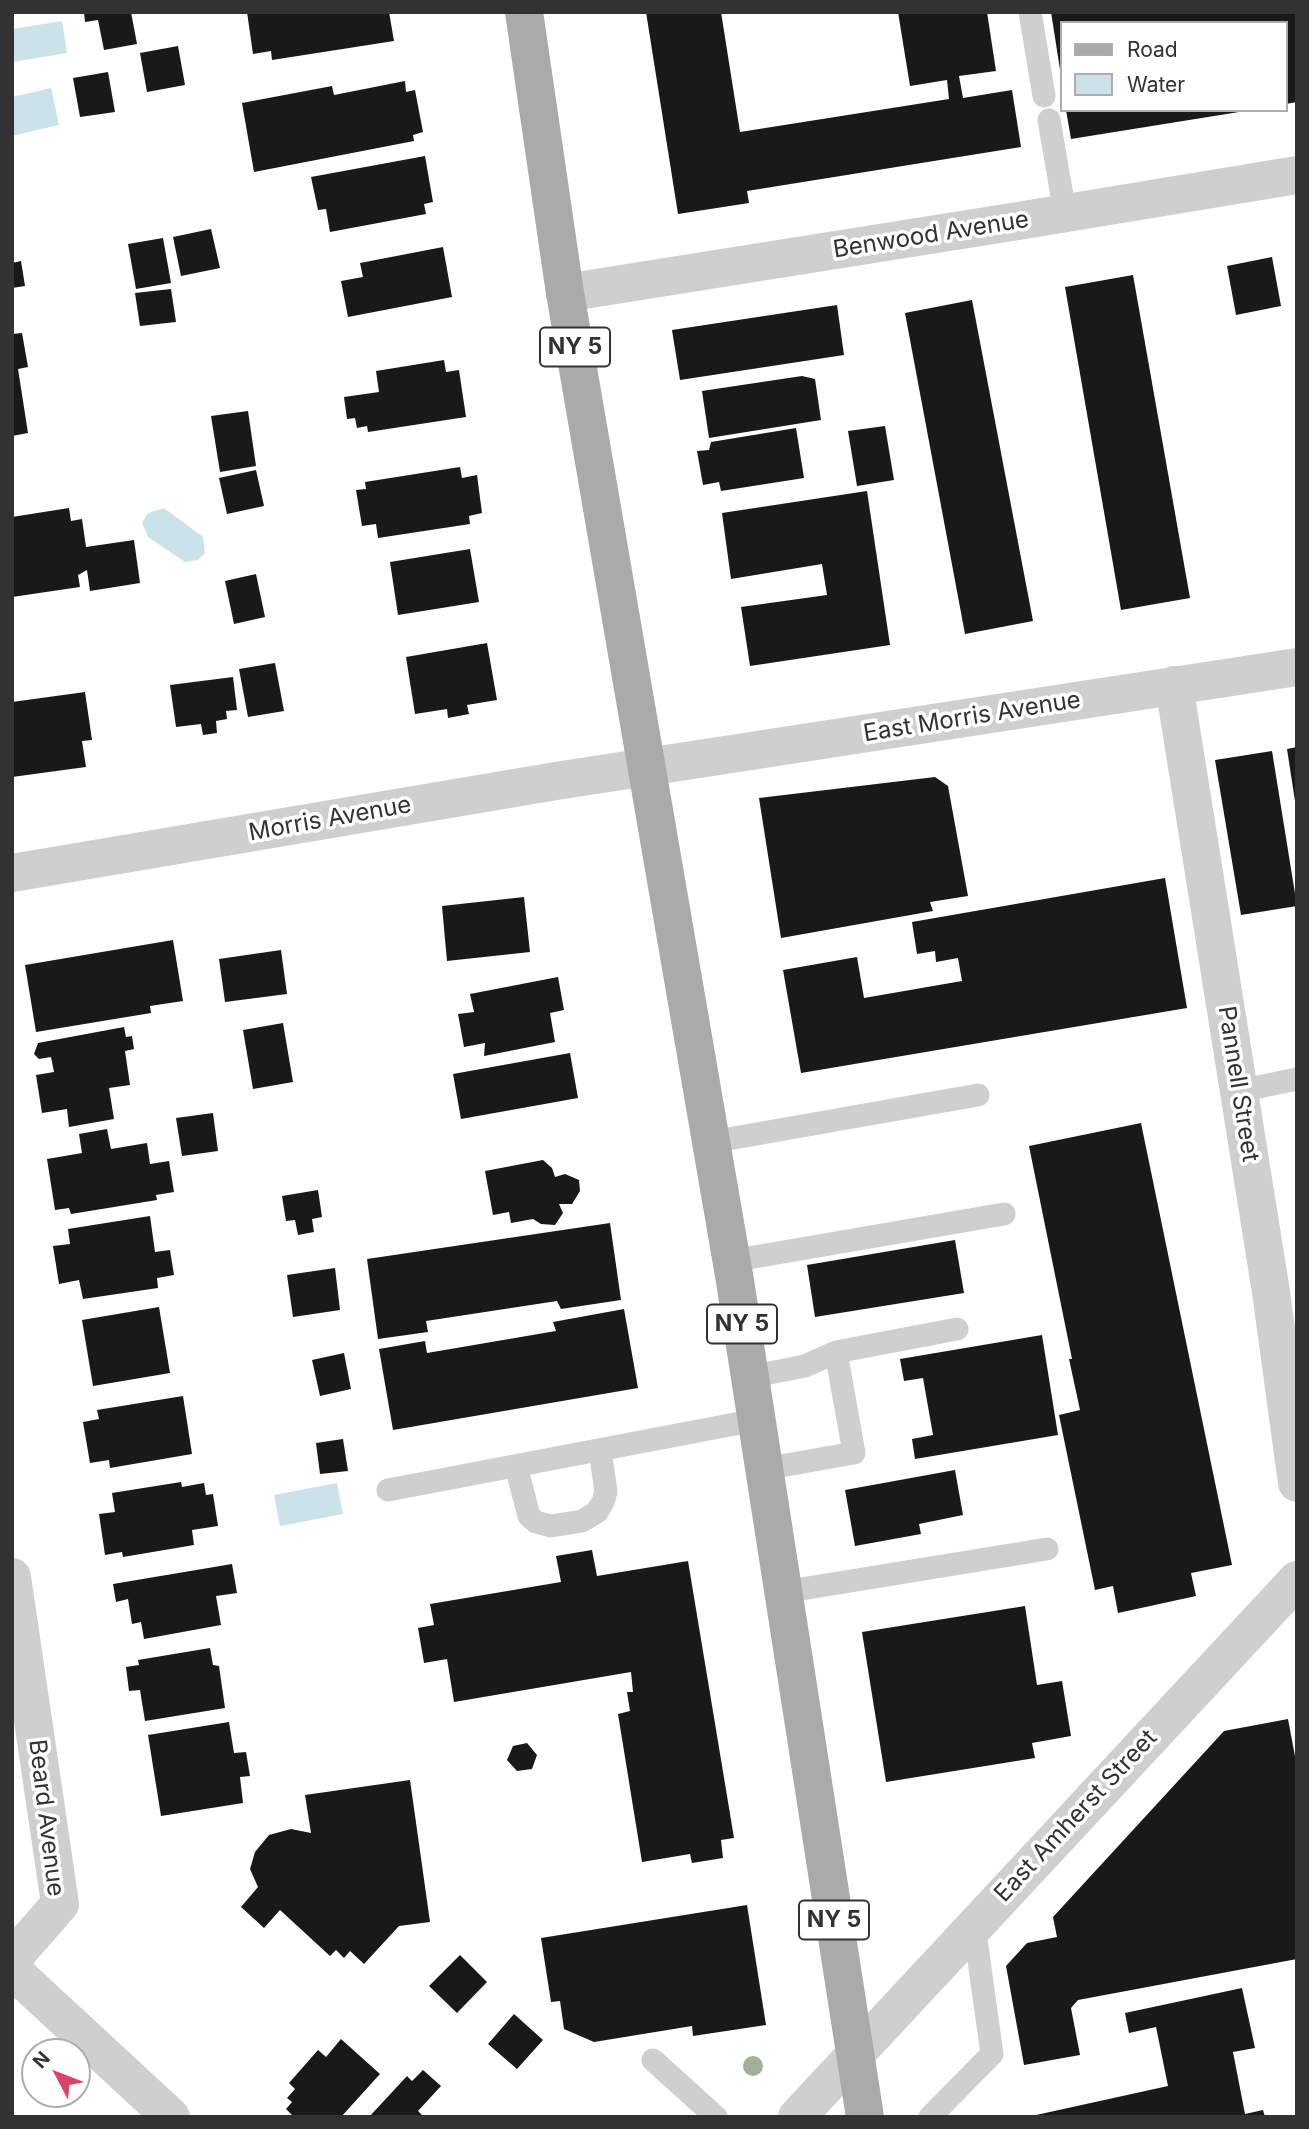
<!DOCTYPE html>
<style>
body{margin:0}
#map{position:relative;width:1309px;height:2129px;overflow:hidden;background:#fff;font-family:Inter,sans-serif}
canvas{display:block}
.frame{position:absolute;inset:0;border:14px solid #323232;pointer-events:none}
.legend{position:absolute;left:1060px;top:21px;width:228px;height:91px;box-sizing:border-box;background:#fff;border:2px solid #adadad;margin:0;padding:9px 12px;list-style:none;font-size:21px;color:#323232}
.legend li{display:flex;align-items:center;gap:14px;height:35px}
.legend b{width:35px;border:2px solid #adadad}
.north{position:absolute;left:21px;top:2038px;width:70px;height:70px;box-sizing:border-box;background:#fff;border:2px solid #adadad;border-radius:50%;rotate:312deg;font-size:19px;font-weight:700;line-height:28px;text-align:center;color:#323232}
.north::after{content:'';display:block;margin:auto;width:24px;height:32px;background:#da4369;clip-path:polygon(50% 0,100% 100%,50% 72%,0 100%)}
</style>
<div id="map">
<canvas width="1309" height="2129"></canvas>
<div class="frame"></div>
<ul class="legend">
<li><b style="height:9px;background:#aaa"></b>Road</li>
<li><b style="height:19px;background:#cae2e8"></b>Water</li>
</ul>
<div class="north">N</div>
</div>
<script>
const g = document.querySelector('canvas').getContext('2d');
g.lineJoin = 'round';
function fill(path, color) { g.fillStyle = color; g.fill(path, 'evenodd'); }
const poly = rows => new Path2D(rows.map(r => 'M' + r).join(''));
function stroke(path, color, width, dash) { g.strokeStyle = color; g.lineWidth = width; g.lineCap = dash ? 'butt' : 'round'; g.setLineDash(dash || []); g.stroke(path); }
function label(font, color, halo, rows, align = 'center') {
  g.font = font + ' Inter,sans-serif'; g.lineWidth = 7; g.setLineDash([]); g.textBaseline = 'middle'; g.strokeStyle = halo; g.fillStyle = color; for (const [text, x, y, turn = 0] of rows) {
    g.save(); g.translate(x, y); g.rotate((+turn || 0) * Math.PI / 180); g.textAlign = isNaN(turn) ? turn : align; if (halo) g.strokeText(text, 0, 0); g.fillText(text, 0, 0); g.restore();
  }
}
const water = poly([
 [62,21,67,53,12,62,12,29],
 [51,88,59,125,12,136,12,97],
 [164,508,203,537,205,553,198,560,185,562,148,537,142,523,148,513],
 [337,1483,343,1514,280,1526,274,1495]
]);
const building = poly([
 [84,12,131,12,137,44,104,50,98,20,85,22],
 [247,12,389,12,394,41,272,60,271,51,253,54],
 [646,12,721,12,740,132,949,99,947,80,910,86,898,12,987,12,996,71,959,76,963,98,1012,90,1021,147,747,191,749,203,678,214],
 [1051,12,1297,12,1297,102,1286,104,1286,23,1062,23,1061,76],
 [178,46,185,85,147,92,140,53],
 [108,72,115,112,80,117,73,78],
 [405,81,406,92,415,90,423,132,413,135,414,141,254,172,242,103,332,86,334,95],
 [1066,110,1239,110,1239,112,1071,139],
 [425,156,433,202,424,204,426,214,330,232,326,209,318,210,311,177],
 [211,229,220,268,181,276,173,237],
 [163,238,171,283,136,289,128,244],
 [443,247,452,297,348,317,341,281,363,277,360,263],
 [1272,257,1281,306,1236,315,1227,266],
 [21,261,25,286,12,288,12,263],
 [1133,275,1190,598,1121,610,1065,287],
 [171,289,176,322,140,326,135,293],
 [972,300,1033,621,965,634,905,313],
 [837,305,844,355,680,380,672,330],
 [22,333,28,367,18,369,28,433,12,436,12,334],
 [444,360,446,372,459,370,466,417,368,432,367,426,357,428,355,418,347,419,344,397,379,392,376,371],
 [802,376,815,379,821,420,709,438,702,391],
 [248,411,256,466,220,472,211,416],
 [885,426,894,480,857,486,848,431],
 [796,428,804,478,721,491,719,482,703,485,697,451,709,450,711,442],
 [460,467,462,478,477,475,482,513,469,516,470,524,378,538,376,524,362,526,356,490,366,489,365,482],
 [256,470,264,506,227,514,219,478],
 [867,491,890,645,750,666,741,607,827,595,822,564,731,579,722,513],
 [69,508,71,521,82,519,86,547,134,540,140,583,90,591,87,570,78,575,80,587,12,597,12,517],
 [470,549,479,602,398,615,390,562],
 [256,574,265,617,234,624,225,581],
 [487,643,497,700,467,705,469,714,448,718,447,709,415,714,406,657],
 [275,663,284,711,248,717,239,669],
 [233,677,237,710,226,711,227,719,216,721,217,733,203,735,201,724,176,727,170,685],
 [85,692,92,740,82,741,86,767,12,777,12,702],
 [1297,747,1297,801,1295,801,1287,749],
 [1272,751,1297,906,1241,915,1215,760],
 [935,777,948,786,968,896,930,902,933,911,781,938,759,798],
 [1165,878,1187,1008,801,1073,783,970,857,957,864,998,962,981,958,958,936,962,935,951,917,954,912,922],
 [524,897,530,952,447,961,442,906],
 [173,940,183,1001,150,1006,151,1013,36,1032,25,965],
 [281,950,287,994,225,1002,219,959],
 [558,977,564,1010,550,1013,555,1042,484,1056,485,1043,464,1047,458,1014,474,1012,470,994],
 [283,1023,293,1082,253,1089,243,1030],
 [124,1027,126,1037,132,1036,134,1049,125,1051,130,1085,109,1088,114,1119,69,1127,67,1109,42,1113,36,1075,54,1072,51,1057,39,1059,34,1054,38,1043],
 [570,1053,578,1098,461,1119,453,1074],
 [213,1113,218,1151,182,1156,176,1118],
 [1141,1123,1232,1565,1191,1573,1196,1596,1118,1613,1113,1586,1095,1590,1059,1415,1080,1410,1069,1359,1072,1359,1029,1146],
 [107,1129,111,1149,147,1143,150,1164,169,1161,174,1192,156,1195,157,1200,71,1214,69,1208,55,1210,47,1159,82,1153,79,1134],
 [543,1160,552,1168,555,1177,565,1174,579,1180,580,1191,572,1204,559,1204,563,1213,555,1225,541,1224,533,1219,511,1223,509,1212,493,1215,485,1171],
 [318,1190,322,1217,312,1219,314,1232,298,1235,295,1220,286,1221,282,1196],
 [150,1216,155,1252,170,1250,174,1275,157,1278,158,1288,83,1299,79,1280,59,1284,53,1246,70,1244,68,1229],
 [610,1223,621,1300,561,1309,557,1301,426,1321,428,1332,378,1339,367,1259],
 [955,1240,964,1293,815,1317,807,1265],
 [335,1268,340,1310,293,1317,287,1275],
 [159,1307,170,1373,93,1386,82,1320],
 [624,1309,638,1388,393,1430,379,1349,425,1341,427,1353,556,1331,553,1322],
 [1042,1335,1058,1435,915,1459,912,1439,933,1435,923,1378,904,1381,900,1359],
 [344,1353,351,1389,320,1396,312,1360],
 [183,1396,192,1454,110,1468,109,1460,90,1463,83,1422,99,1419,97,1410],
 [343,1439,348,1471,320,1474,316,1443],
 [955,1470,963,1515,919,1524,921,1534,855,1546,845,1490],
 [181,1482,182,1487,204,1483,206,1495,213,1494,218,1526,192,1530,194,1545,123,1557,122,1552,105,1555,99,1514,115,1512,112,1493],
 [592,1550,597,1576,688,1561,734,1838,721,1840,723,1858,692,1863,690,1854,642,1862,618,1714,630,1711,627,1692,633,1692,631,1672,454,1702,447,1659,424,1663,418,1628,434,1625,430,1604,561,1582,556,1556],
 [232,1564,237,1593,216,1596,221,1625,144,1639,141,1622,132,1624,128,1599,116,1602,113,1584],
 [1025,1606,1037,1685,1062,1681,1071,1736,1032,1743,1035,1758,886,1782,862,1632],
 [210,1648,213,1665,219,1666,225,1708,145,1721,140,1690,129,1691,126,1667,139,1665,138,1660],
 [1288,1719,1297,1767,1297,1959,1078,2000,1071,2008,1080,2055,1024,2065,1006,1966,1027,1943,1057,1937,1053,1917,1224,1731],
 [229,1722,234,1753,246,1752,250,1776,240,1777,243,1803,161,1816,148,1735],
 [527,1743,537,1755,532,1769,517,1771,507,1760,513,1746],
 [410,1780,430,1922,399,1926,364,1964,350,1951,344,1958,336,1950,330,1956,280,1910,264,1928,241,1907,258,1887,250,1869,255,1852,269,1835,291,1829,311,1833,305,1795],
 [747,1905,766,2025,693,2036,692,2026,594,2042,564,2029,560,2001,551,2002,541,1938],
 [460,1955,487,1982,457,2013,429,1986],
 [1242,1988,1255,2048,1233,2052,1245,2114,1263,2110,1265,2117,1027,2117,1168,2086,1156,2027,1129,2033,1125,2013],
 [514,2014,543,2040,517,2069,488,2044],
 [341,2039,380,2074,341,2117,294,2117,286,2109,292,2102,287,2098,295,2089,289,2083,318,2050,326,2057],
 [423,2070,441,2086,418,2111,424,2117,369,2117,407,2076,412,2081]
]);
const service = poly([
 [1030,12,1044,96],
 [1049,120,1065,213],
 [1239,1091,1297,1079],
 [711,1142,978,1095],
 [731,1261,1004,1214],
 [749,1377,805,1366,836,1352,957,1329],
 [516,1466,529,1516,536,1522,551,1526,582,1521,597,1512,603,1502,606,1492,600,1450],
 [764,1469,854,1453,836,1352],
 [388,1490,756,1420],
 [783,1592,1047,1549],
 [653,2060,716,2117],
 [930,2117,992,2054,974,1925]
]);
const minor = poly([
 [565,293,1018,221,1297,175],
 [1174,685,1271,1292,1297,1483],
 [12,873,556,781,1297,667],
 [12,1577,60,1904,12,1959],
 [12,1970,171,2117]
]);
const tertiary = poly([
 [797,2117,1297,1580]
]);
const primary = poly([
 [524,12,565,293,735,1281,865,2117]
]);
const trees = [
 [753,2066]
];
const shields = [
 [575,347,70],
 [742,1324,70],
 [834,1920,70]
];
const shieldNames = [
 ["NY 5",575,347],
 ["NY 5",742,1324],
 ["NY 5",834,1920]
];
const streetNames = [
 ["Benwood Avenue",931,235,-9],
 ["East Morris Avenue",972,717,-9],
 ["Morris Avenue",330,819,-10],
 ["Pannell Street",1238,1084,81],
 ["East Amherst Street",1076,1816,-47],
 ["Beard Avenue",46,1818,83]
];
fill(water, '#cae2e8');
fill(building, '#191919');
stroke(service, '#cfcfcf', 23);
stroke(minor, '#cfcfcf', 38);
stroke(tertiary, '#cfcfcf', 38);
stroke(primary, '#aaa', 38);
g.fillStyle = '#a6ae97';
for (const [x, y] of trees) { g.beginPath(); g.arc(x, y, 10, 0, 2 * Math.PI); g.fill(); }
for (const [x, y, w] of shields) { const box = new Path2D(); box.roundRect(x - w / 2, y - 19.5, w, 39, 5); g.fillStyle = '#fff'; g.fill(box); stroke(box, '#323232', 2); }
label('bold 23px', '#323232', null, shieldNames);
label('24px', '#323232', '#fff', streetNames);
</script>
